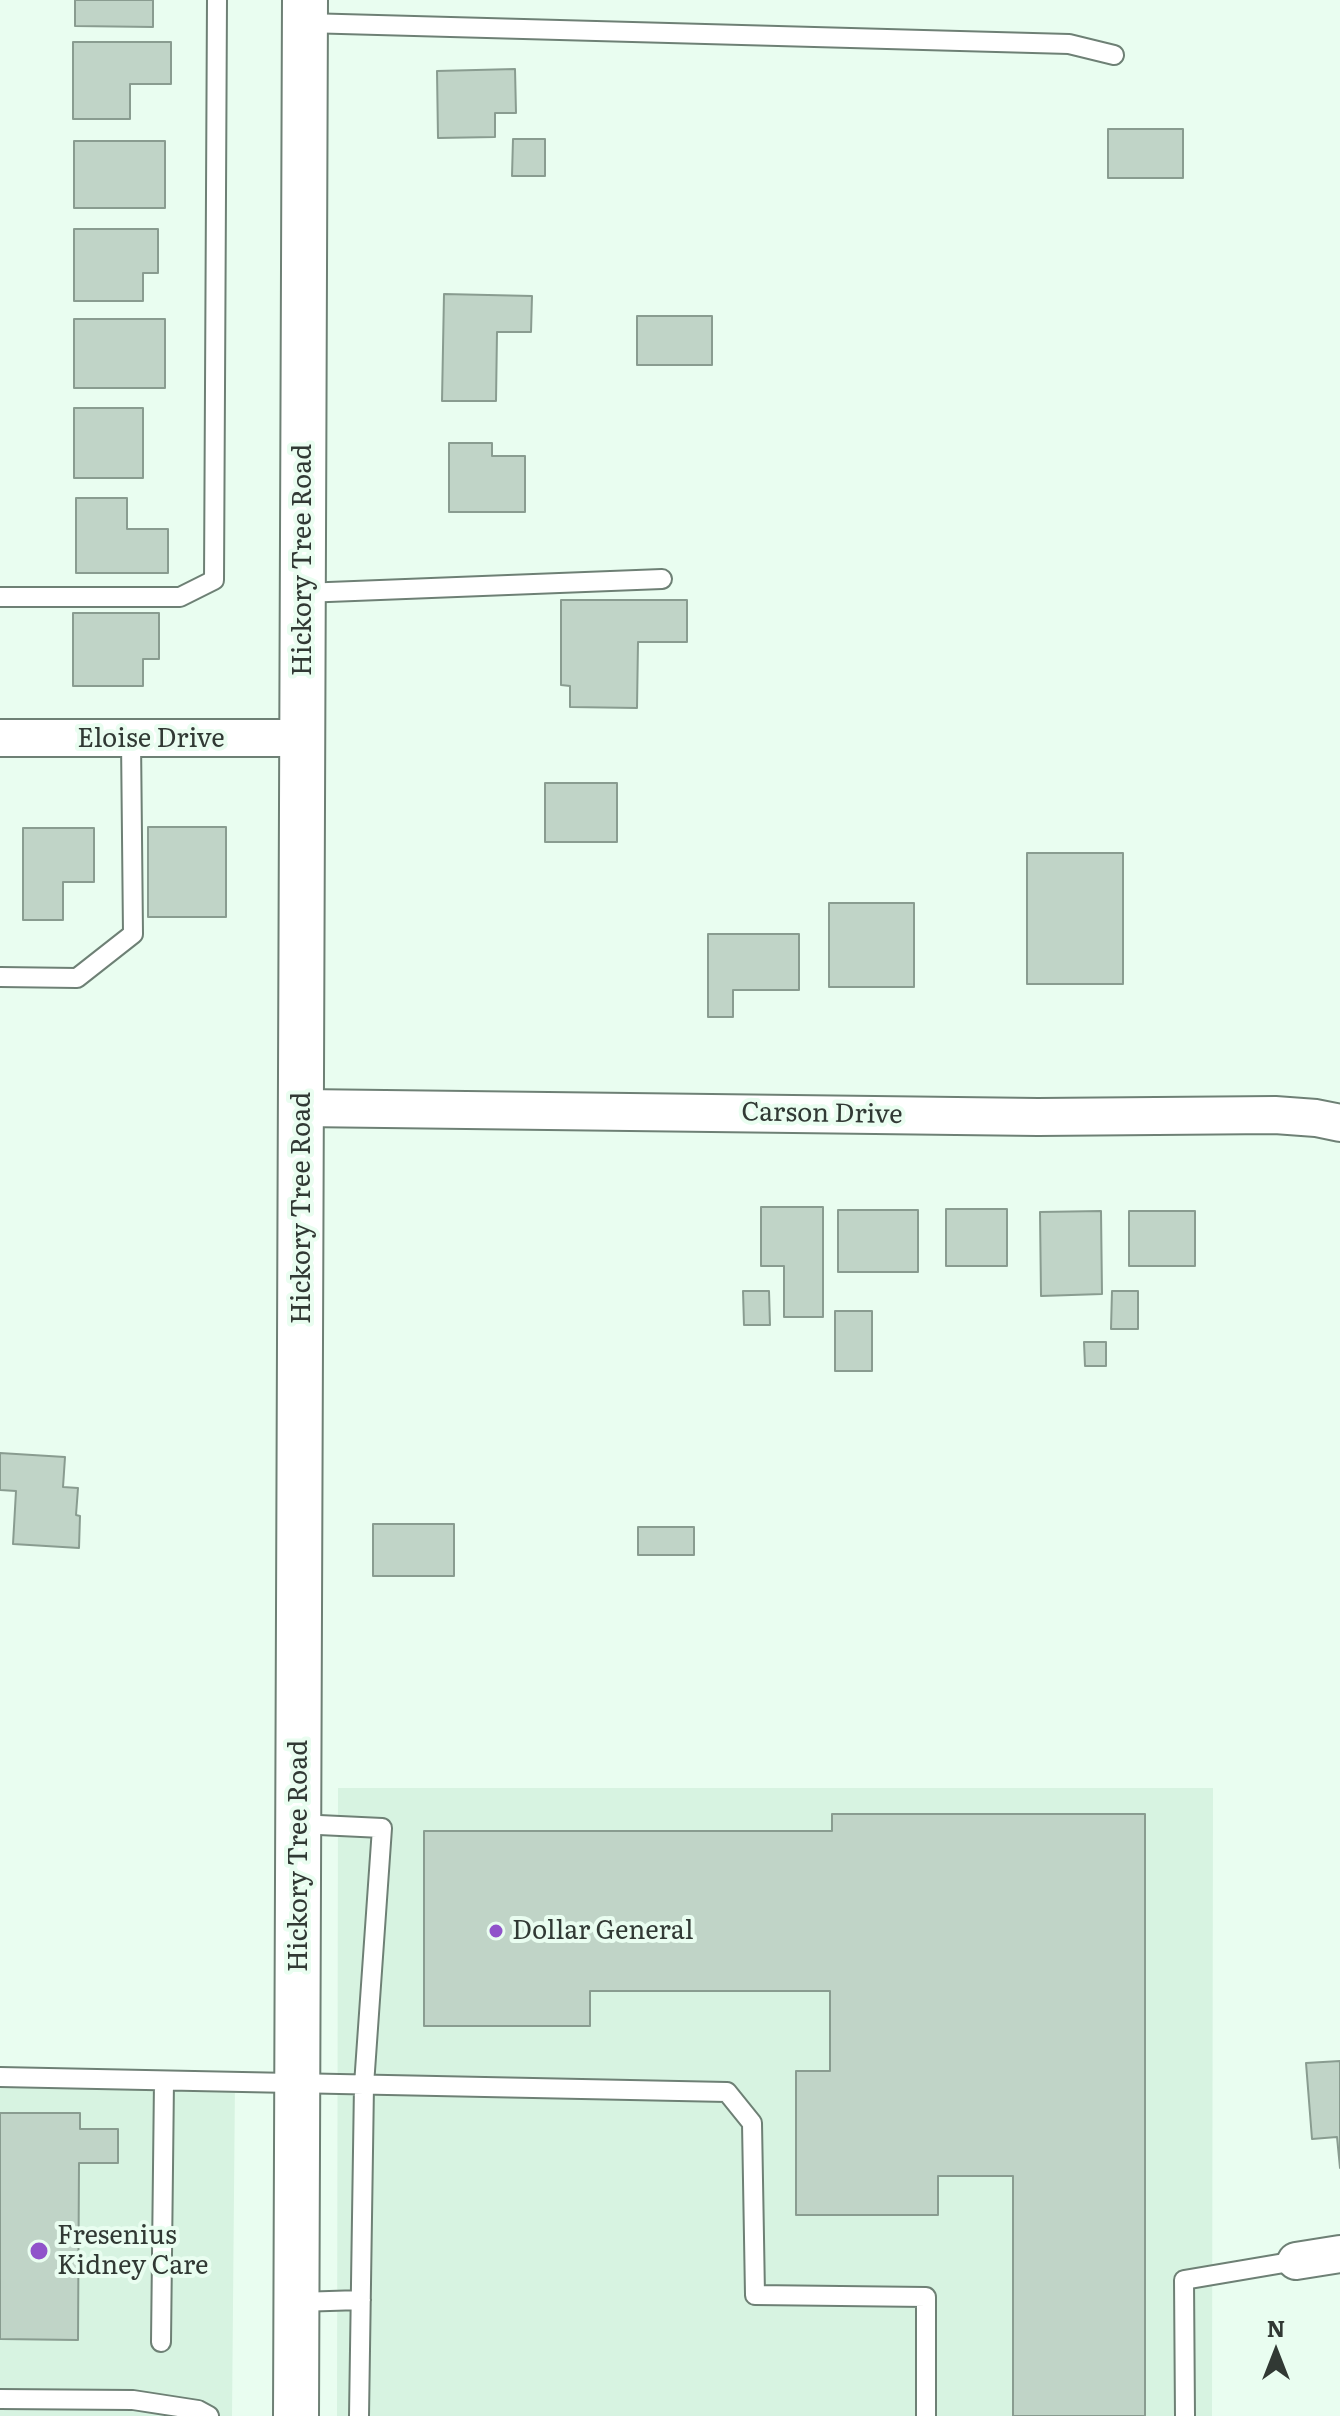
<!DOCTYPE html>
<style>
body{margin:0}
#map{position:relative;width:1340px;height:2416px;overflow:hidden;background:#e9fdf0;font-family:Literata,serif}
canvas{display:block}
.north{position:absolute;left:1236px;top:2312px;width:80px;height:80px;-webkit-text-stroke:6px #e9fdf0;paint-order:stroke;rotate:0deg;font-size:22px;font-weight:700;line-height:32px;text-align:center;color:#313934}
.north::after{content:'';display:block;margin:auto;width:28px;height:36px;background:#313934;clip-path:polygon(50% 0,100% 100%,50% 72%,0 100%)}
</style>
<div id="map">
<canvas width="1340" height="2416"></canvas>
<div class="north">N</div>
</div>
<script>
const g = document.querySelector('canvas').getContext('2d');
g.lineJoin = 'round';
function fill(path, color) { g.fillStyle = color; g.fill(path, 'evenodd'); }
const poly = rows => new Path2D(rows.map(r => 'M' + r).join(''));
function stroke(path, color, width, dash) { g.strokeStyle = color; g.lineWidth = width; g.lineCap = dash ? 'butt' : 'round'; g.setLineDash(dash || []); g.stroke(path); }
function label(font, color, halo, rows, align = 'center') {
  g.font = font + ' Literata,serif'; g.lineWidth = 8; g.setLineDash([]); g.textBaseline = 'middle'; g.strokeStyle = halo; g.fillStyle = color; for (const [text, x, y, turn = 0] of rows) {
    g.save(); g.translate(x, y); g.rotate((+turn || 0) * Math.PI / 180); g.textAlign = isNaN(turn) ? turn : align; if (halo) g.strokeText(text, 0, 0); g.fillText(text, 0, 0); g.restore();
  }
}
const built = poly([
 [338,1788,1213,1788,1212,2416,337,2416],
 [0,2074,235,2082,232,2416,0,2416]
]);
const building = poly([
 [75,0,153,0,153,27,75,26,75,0],
 [73,42,171,42,171,84,130,84,130,119,73,119,73,42],
 [515,69,516,113,495,113,495,137,438,138,437,71,515,69],
 [1108,129,1183,129,1183,178,1108,178,1108,129],
 [513,139,545,139,545,176,512,176,513,139],
 [74,141,165,141,165,208,74,208,74,141],
 [74,229,158,229,158,273,143,273,143,301,74,301,74,229],
 [444,294,532,296,531,332,497,332,496,401,442,401,444,294],
 [637,316,712,316,712,365,637,365,637,316],
 [74,319,165,319,165,388,74,388,74,319],
 [74,408,143,408,143,478,74,478,74,408],
 [449,443,492,443,492,456,525,456,525,512,449,512,449,443],
 [76,498,127,498,127,529,168,529,168,573,76,573,76,498],
 [561,600,687,600,687,642,638,642,637,708,570,707,570,686,561,685,561,600],
 [73,613,159,613,159,659,143,659,143,686,73,686,73,613],
 [545,783,617,783,617,842,545,842,545,783],
 [148,827,226,827,226,917,148,917,148,827],
 [23,828,94,828,94,882,63,882,63,920,23,920,23,828],
 [1027,853,1123,853,1123,984,1027,984,1027,853],
 [829,903,914,903,914,987,829,987,829,903],
 [708,934,799,934,799,990,733,990,733,1017,708,1017,708,934],
 [761,1207,823,1207,823,1317,784,1317,784,1266,761,1266,761,1207],
 [946,1209,1007,1209,1007,1266,946,1266,946,1209],
 [838,1210,918,1210,918,1272,838,1272,838,1210],
 [1101,1211,1102,1294,1041,1296,1040,1212,1101,1211],
 [1129,1211,1195,1211,1195,1266,1129,1266,1129,1211],
 [743,1291,769,1291,770,1325,744,1325,743,1291],
 [1112,1291,1138,1291,1138,1329,1111,1329,1112,1291],
 [835,1311,872,1311,872,1371,835,1371,835,1311],
 [1084,1342,1106,1342,1106,1366,1085,1366,1084,1342],
 [0,1453,65,1457,63,1487,78,1488,76,1515,80,1516,79,1548,13,1544,16,1491,0,1490,0,1453],
 [373,1524,454,1524,454,1576,373,1576,373,1524],
 [638,1527,694,1527,694,1555,638,1555,638,1527],
 [832,1814,1145,1814,1145,2416,1013,2416,1013,2176,938,2176,938,2215,796,2215,796,2071,830,2071,830,1991,590,1991,590,2026,424,2026,424,1831,832,1831,832,1814],
 [1340,2061,1340,2168,1337,2137,1312,2139,1306,2063,1340,2061],
 [0,2113,80,2113,80,2129,118,2129,118,2163,79,2163,78,2340,0,2339,0,2113]
]);
const service = poly([
 [305,23,1069,44,1114,55],
 [303,593,662,579],
 [0,597,180,597,214,580,217,0],
 [0,977,77,978,133,934,131,740],
 [298,1824,382,1828,364,2085,359,2416],
 [0,2077,727,2092,752,2123,755,2295,926,2297,926,2416],
 [298,2302,361,2300],
 [161,2342,164,2081],
 [0,2399,133,2400,198,2410,209,2416],
 [1185,2416,1184,2280,1296,2261]
]);
const minor = poly([
 [0,738,303,738],
 [303,1108,1038,1117,1275,1115,1316,1118,1340,1123],
 [1296,2261,1340,2254]
]);
const tertiary = poly([
 [296,2416,305,0]
]);
const markers = [
 [496,1931,8,"#9053ca"],
 [39,2251,10,"#9053ca"]
];
const streetNames = [
 ["Hickory Tree Road",303,560,-90],
 ["Eloise Drive",151,739],
 ["Carson Drive",822,1114,1],
 ["Hickory Tree Road",302,1208,-90],
 ["Hickory Tree Road",299,1856,-90]
];
const poiNames = [
 ["Dollar General",512,1931],
 ["Fresenius",57,2236],
 ["Kidney Care",57,2266]
];
fill(built, '#d7f3e1');
fill(building, '#c0d4c7');
stroke(building, '#899c90', 2);
stroke(service, '#6e8075', 22);
stroke(minor, '#6e8075', 40);
stroke(tertiary, '#6e8075', 48);
stroke(service, '#fff', 18);
stroke(minor, '#fff', 36);
stroke(tertiary, '#fff', 44);
for (const [x, y, r, color] of markers) { const dot = new Path2D(); dot.arc(x, y, r, 0, 2 * Math.PI); g.fillStyle = color; g.fill(dot); stroke(dot, '#e9fdf0', 3); }
label('26px', '#313934', '#e9fdf0', streetNames);
label('26px', '#313934', '#e9fdf0', poiNames, 'left');
</script>
